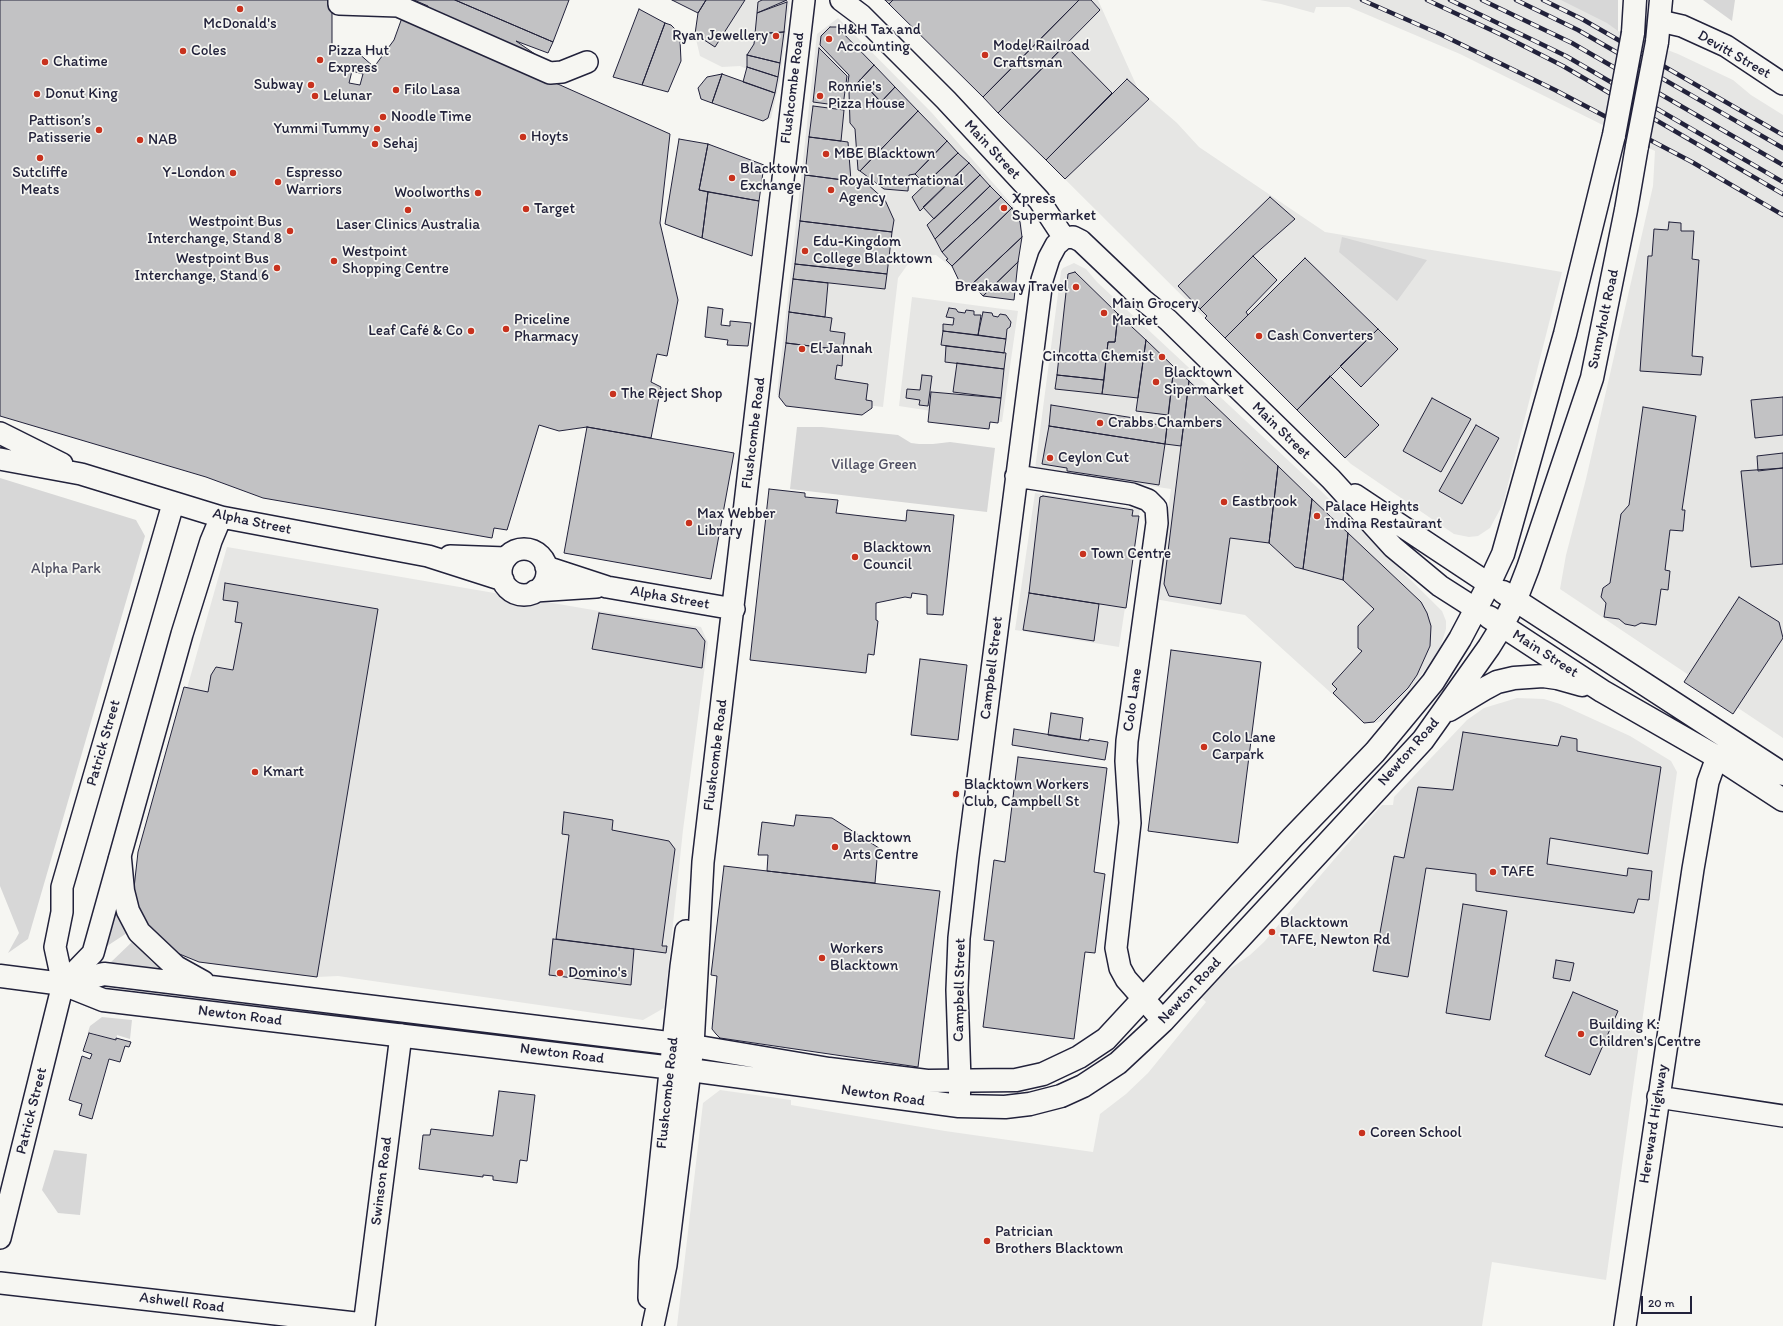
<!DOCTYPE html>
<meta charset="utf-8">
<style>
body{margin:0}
#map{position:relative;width:1783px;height:1326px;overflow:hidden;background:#f6f6f2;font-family:Itim,sans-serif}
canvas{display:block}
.scale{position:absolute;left:1641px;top:1296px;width:51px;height:18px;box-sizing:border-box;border:2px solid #22223b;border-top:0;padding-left:5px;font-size:12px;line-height:14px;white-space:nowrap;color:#22223b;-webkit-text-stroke:3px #f6f6f2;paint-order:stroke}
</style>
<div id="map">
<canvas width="1783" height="1326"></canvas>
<div class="scale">20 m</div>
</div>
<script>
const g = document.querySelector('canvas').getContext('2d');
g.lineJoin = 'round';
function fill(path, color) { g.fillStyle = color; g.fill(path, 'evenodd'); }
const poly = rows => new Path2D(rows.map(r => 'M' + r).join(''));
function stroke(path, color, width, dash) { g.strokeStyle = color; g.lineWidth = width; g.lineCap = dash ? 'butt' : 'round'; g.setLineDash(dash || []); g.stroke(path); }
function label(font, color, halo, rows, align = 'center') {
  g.font = font + ' Itim,sans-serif'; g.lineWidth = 3.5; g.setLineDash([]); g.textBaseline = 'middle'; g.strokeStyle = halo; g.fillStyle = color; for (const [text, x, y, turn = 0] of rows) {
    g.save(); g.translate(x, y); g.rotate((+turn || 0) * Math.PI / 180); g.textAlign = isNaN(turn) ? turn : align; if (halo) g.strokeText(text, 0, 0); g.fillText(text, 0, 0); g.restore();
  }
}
const built = poly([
 [673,0,790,0,780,80,771,118,766,121,704,99,700,87,703,82,725,75,744,81,747,69,740,66,722,67,700,56,695,35,700,13],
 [885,0,1098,0,1138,89,1177,123,1199,147,1325,232,1562,272,1503,504,1490,528,1478,536,1469,537,1454,534,1351,464],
 [1260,0,1611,0,1616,10,1618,31,1678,54,1733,80,1751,95,1783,115,1783,738,1560,589,1566,555,1586,479,1653,186,1655,151,1460,54,1349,7,1316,7,1314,13,1281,4],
 [838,18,932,113,1020,214,1022,227,1014,300,970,282,936,255,913,257,898,278,883,407,777,395,817,34],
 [1074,263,1086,269,1097,282,1320,490,1442,611,1446,621,1446,629,1439,651,1388,719,1376,723,1362,721,1245,615,1155,599,1171,489,1035,469,1061,271,1063,268],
 [912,297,1018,311,1002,422,899,406],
 [1035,493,1140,509,1119,647,1015,630],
 [227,547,599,611,701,627,708,643,683,830,664,1008,643,1020,338,976,317,977,251,970,199,962,177,953,140,912,134,888,135,872],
 [1517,698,1544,699,1560,704,1630,736,1671,761,1677,772,1606,1280,1492,1262,1482,1326,677,1326,703,1103,720,1090,791,1100,791,1105,945,1131,1093,1152,1100,1114,1126,1094,1148,1073,1206,1002,1201,997,1218,977,1250,955,1264,942,1343,849,1382,805,1393,805,1394,797,1467,720,1484,708]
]);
const green = poly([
 [1561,0,1618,0,1618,31,1607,23],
 [1703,0,1735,0,1732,21],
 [1342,237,1427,260,1397,301,1339,252],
 [797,427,822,427,898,435,911,443,919,444,933,444,950,442,995,448,987,512,790,489],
 [0,478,136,520,145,536,28,939,8,953,19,933,0,886],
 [113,913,117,914,127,933,104,948],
 [133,941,151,961,164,971,110,963],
 [102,1017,132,1020,130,1039,117,1035,116,1040,88,1032,90,1026],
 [54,1150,87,1154,80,1215,58,1213,42,1190]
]);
const building = poly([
 [0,0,332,0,332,45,356,51,374,67,394,40,403,15,670,134,660,223,678,300,667,356,657,354,651,382,661,387,651,438,587,427,559,431,539,425,507,530,494,528,492,538,263,498,206,477,0,416,0,0],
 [414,0,455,0,553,42,548,53,516,41,545,61,427,25,428,6,414,0],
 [455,0,569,0,553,42,455,0],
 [672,0,706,0,698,13,672,0],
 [706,0,745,0,715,47,695,34,698,13,706,0],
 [762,0,787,0,757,13,758,2,762,0],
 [885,0,893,0,889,4,885,0],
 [893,0,1079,0,983,97,889,4,893,0],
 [1079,0,1091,0,1100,10,998,113,983,97,1079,0],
 [787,2,784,32,755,34,757,13,787,2],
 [639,9,665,23,642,85,613,77,639,9],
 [665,23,671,25,677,31,675,38,680,40,681,61,668,92,642,85,665,23],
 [830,27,837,27,874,65,850,91,847,89,849,75,820,45,821,36,830,27],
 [784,32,780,63,747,55,754,44,755,34,784,32],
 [1065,45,1112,93,1046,160,998,113,1065,45],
 [819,48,847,76,843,106,813,102,819,48],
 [747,55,780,63,778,77,747,67,747,55],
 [874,65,895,87,881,102,860,80,874,65],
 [747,67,778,77,775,93,743,82,747,67],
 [352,71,363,74,360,85,349,83,352,71],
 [722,74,775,93,768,118,763,121,712,103,722,74],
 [722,74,712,103,701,99,698,88,707,77,722,74],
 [1127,79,1149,99,1065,179,1046,160,1127,79],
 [860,80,881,102,895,87,918,111,860,171,858,170,855,129,850,123,849,92,860,80],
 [813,106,844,110,841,141,809,137,813,106],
 [918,111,947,141,915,174,909,175,908,191,884,189,860,171,918,111],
 [809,137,848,142,851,181,805,175,809,137],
 [679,139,708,144,699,190,708,192,702,238,665,224,679,139],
 [947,141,958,153,925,184,915,174,947,141],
 [708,144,764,165,759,201,699,190,708,144],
 [958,153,969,163,920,211,912,197,958,153],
 [969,163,980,175,934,219,923,207,969,163],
 [805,175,866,183,885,200,894,220,892,232,800,221,805,175],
 [980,175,990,186,935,239,927,225,980,175],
 [990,186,1001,197,942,252,935,239,990,186],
 [708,192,759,201,752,256,702,238,708,192],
 [1001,197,1012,208,952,266,946,260,948,259,942,252,1001,197],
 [1270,197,1295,219,1253,256,1200,309,1178,286,1270,197],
 [1012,208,1020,222,1022,237,966,290,961,285,952,266,1012,208],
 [800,221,892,232,887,274,795,264,800,221],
 [1669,222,1681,223,1681,231,1694,231,1692,259,1699,260,1692,356,1703,357,1701,375,1640,371,1648,256,1652,256,1654,229,1668,230,1669,222],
 [1022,237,1018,262,983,296,972,284,1022,237],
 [1253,256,1277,280,1246,312,1248,315,1225,338,1205,318,1207,316,1200,309,1253,256],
 [1305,258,1378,329,1297,410,1225,338,1305,258],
 [1018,262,1014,300,983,296,1018,262],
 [795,264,887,274,885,289,793,279,795,264],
 [1075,272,1118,314,1115,342,1108,342,1104,380,1057,375,1068,274,1075,272],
 [793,279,828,283,825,317,789,312,793,279],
 [708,307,723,309,721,325,730,326,730,321,751,323,748,346,727,345,728,340,705,337,708,307],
 [949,308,956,309,958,312,965,313,966,310,974,311,974,315,981,315,978,335,943,331,943,324,953,325,954,318,946,317,949,308],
 [789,312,832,318,830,331,845,333,843,350,786,343,789,312],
 [983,312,992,313,993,316,998,317,1000,314,1006,315,1011,322,1010,327,1007,329,1006,339,978,335,983,312],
 [1118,314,1146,340,1138,398,1102,394,1108,342,1115,342,1118,314],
 [1378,329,1398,349,1361,387,1340,366,1378,329],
 [943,331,1006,339,1004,353,941,345,943,331],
 [1146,340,1174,367,1168,415,1136,411,1146,340],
 [786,343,843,350,842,366,837,365,835,379,868,384,866,400,872,401,872,408,862,415,786,406,779,397,786,343],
 [946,346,1006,353,1004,369,945,362,946,346],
 [957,363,1004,369,1001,398,953,392,957,363],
 [1174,367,1189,381,1181,446,1165,444,1174,367],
 [922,375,932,376,928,406,919,405,920,400,906,398,907,389,920,390,922,375],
 [1057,375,1104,380,1102,394,1055,389,1057,375],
 [1330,376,1379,425,1345,458,1297,410,1330,376],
 [1189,381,1278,466,1269,543,1230,538,1221,604,1169,596,1164,584,1189,381],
 [931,392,1001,398,998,423,990,422,989,429,928,422,931,392],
 [1783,397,1783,435,1755,438,1751,400,1783,397],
 [1432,398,1471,419,1441,472,1403,451,1432,398],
 [1051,405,1134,418,1134,421,1167,426,1165,444,1049,426,1051,405],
 [1643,407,1696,416,1682,510,1685,510,1683,531,1670,530,1665,570,1670,571,1668,590,1661,589,1656,625,1641,623,1635,626,1625,624,1619,619,1604,617,1606,603,1601,597,1603,588,1610,583,1621,514,1629,505,1643,407],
 [1476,425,1499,438,1462,504,1439,491,1476,425],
 [1049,426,1165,444,1159,485,1067,471,1067,468,1042,464,1049,426],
 [587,427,734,453,711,579,564,553,587,427],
 [1783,453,1783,468,1758,471,1757,456,1783,453],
 [1278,466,1312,499,1303,569,1295,567,1269,543,1278,466],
 [1783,468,1783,564,1751,567,1741,471,1783,468],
 [769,489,805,493,805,497,838,500,836,513,906,521,907,510,954,515,943,615,927,614,927,595,912,593,911,598,905,597,876,603,876,620,878,621,874,655,868,654,866,673,750,660,769,489],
 [1043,496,1133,510,1132,516,1139,516,1126,608,1029,593,1040,497,1043,496],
 [1312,499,1348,533,1343,580,1303,569,1312,499],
 [1348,533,1421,602,1427,613,1431,626,1430,646,1417,675,1408,688,1374,722,1364,723,1333,693,1337,689,1332,684,1362,651,1358,648,1358,626,1374,609,1343,580,1348,533],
 [225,583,378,609,317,977,199,962,177,953,149,928,140,912,134,888,138,852,184,687,208,692,211,675,216,667,233,670,242,623,235,622,238,602,223,600,225,583],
 [1029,593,1099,604,1094,641,1023,630,1029,593],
 [1739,597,1779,622,1783,638,1733,714,1684,682,1739,597],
 [599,613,696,629,705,641,702,668,592,649,599,613],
 [1171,650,1261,662,1238,843,1148,831,1171,650],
 [920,659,967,665,958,740,911,735,920,659],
 [1051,713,1083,718,1080,740,1048,735,1051,713],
 [1014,729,1089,741,1089,739,1108,742,1105,760,1012,745,1014,729],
 [1463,732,1558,746,1561,736,1577,739,1577,751,1661,767,1648,854,1550,838,1547,864,1627,876,1628,868,1652,871,1649,900,1638,899,1634,913,1476,891,1476,874,1426,868,1408,977,1373,971,1394,856,1404,858,1418,787,1453,790,1463,732],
 [1018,757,1107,768,1094,872,1105,874,1095,953,1085,952,1074,1039,983,1027,994,941,984,940,994,860,1005,862,1018,757],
 [564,812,613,820,612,830,669,841,675,849,662,946,667,946,666,953,556,939,569,835,562,834,564,812],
 [796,815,832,818,882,850,877,859,875,883,767,871,768,855,758,855,762,822,794,826,796,815],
 [724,866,940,891,918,1067,720,1038,716,1034,712,1029,717,976,711,975,724,866],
 [1463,904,1507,911,1490,1020,1446,1013,1463,904],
 [553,939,634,949,631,985,549,975,553,939],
 [1556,960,1574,963,1570,981,1553,978,1556,960],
 [1573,992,1618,1011,1590,1075,1545,1056,1573,992],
 [89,1033,116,1040,116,1038,131,1042,129,1047,125,1046,120,1062,109,1059,92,1119,79,1115,82,1104,69,1100,82,1056,90,1059,92,1054,83,1051,89,1033],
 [499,1091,535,1095,527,1161,520,1160,517,1183,493,1180,493,1176,483,1175,483,1177,419,1169,423,1135,430,1135,431,1129,493,1136,499,1091]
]);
const minor = poly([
 [339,0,339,4,398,6,550,73,562,72,587,62],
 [841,0,861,15,946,100,1039,200,1064,238],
 [1660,21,1682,26,1726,46,1783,84],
 [1064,238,1073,237,1081,241,1143,300,1168,320,1331,479,1393,547,1440,586,1476,609],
 [0,433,62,464],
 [0,459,81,474,221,517,428,556,503,580],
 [1016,476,1132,494,1148,500,1156,508,1157,523,1127,741,1126,761,1130,823,1116,948,1120,968,1126,979,1163,1021],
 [1355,495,1489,584],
 '501 572a23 23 0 1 1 46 0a23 23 0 1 1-46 0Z',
 [450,556,506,558],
 [546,567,607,587,734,609],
 [535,591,596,587],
 [63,984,93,953,182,634,211,541,221,517],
 [1658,1097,1783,1116],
 [959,1106,960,1081,957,990,959,938,968,857,1042,280,1049,258,1056,245,1064,238],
 [0,1238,63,984,55,947,62,912,62,887,173,504],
 [0,1283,364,1324],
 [649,1298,650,1262,681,967,686,931],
 [364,1326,401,1035],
 [653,1326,666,1265,693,1046,703,862,804,0],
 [1625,1326,1693,869,1708,782,1717,757]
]);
const major = poly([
 [1633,33,1635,0],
 [1657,42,1661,0],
 [1503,592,1783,774],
 [1489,617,1602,691,1717,757,1783,800],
 [1449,710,1484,689,1497,682,1514,678,1543,676,1557,678,1582,685],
 [120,859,123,891,128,911,139,932,176,967,203,982],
 [0,976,63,984,103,1000,690,1070,959,1106,1005,1107,1030,1104,1061,1096,1083,1086,1118,1063,1163,1021,1423,740,1489,647,1502,626,1516,599,1528,568,1592,378,1626,210,1637,146],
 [63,984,104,974,693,1046,829,1069,927,1081,1016,1080,1043,1074,1079,1057,1106,1039,1293,837,1375,752,1433,682,1460,639,1489,584,1503,554,1565,334,1614,135]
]);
const rail = poly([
 [1362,0,1442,35,1555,90,1692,162,1783,215],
 [1427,0,1504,36,1563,66,1783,194],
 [1450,0,1566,56,1783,182],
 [1482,0,1572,43,1783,165],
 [1516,0,1578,30,1783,148],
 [1543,0,1582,19,1783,135]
]);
const majorBridge = poly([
 [1614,135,1633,33],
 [1637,146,1657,42]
]);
const markers = [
 [240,9,4,"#c8321e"],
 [776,36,4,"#c8321e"],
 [829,39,4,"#c8321e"],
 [183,51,4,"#c8321e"],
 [985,55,4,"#c8321e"],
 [320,60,4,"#c8321e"],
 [45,62,4,"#c8321e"],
 [311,85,4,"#c8321e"],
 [396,90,4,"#c8321e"],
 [37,94,4,"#c8321e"],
 [315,96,4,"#c8321e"],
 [820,96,4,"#c8321e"],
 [383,117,4,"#c8321e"],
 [377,129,4,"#c8321e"],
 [99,130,4,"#c8321e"],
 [523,137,4,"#c8321e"],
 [140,140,4,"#c8321e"],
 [375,144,4,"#c8321e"],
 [826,154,4,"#c8321e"],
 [40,158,4,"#c8321e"],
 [233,173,4,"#c8321e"],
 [732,178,4,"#c8321e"],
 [278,182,4,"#c8321e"],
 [831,190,4,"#c8321e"],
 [478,193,4,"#c8321e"],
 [1004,208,4,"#c8321e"],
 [526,209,4,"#c8321e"],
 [408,210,4,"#c8321e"],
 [290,231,4,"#c8321e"],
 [805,251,4,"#c8321e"],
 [334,261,4,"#c8321e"],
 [277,268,4,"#c8321e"],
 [1076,287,4,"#c8321e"],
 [1104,313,4,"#c8321e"],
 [506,329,4,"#c8321e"],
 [471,331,4,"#c8321e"],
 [1259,336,4,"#c8321e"],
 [802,349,4,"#c8321e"],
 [1162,357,4,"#c8321e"],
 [1156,382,4,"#c8321e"],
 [613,394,4,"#c8321e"],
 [1100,423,4,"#c8321e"],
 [1050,458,4,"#c8321e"],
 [1224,502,4,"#c8321e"],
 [1317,516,4,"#c8321e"],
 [689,523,4,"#c8321e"],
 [1083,554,4,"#c8321e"],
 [855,557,4,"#c8321e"],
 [1204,747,4,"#c8321e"],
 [255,772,4,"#c8321e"],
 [956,794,4,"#c8321e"],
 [835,847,4,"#c8321e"],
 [1493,872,4,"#c8321e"],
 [1272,932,4,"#c8321e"],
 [822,958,4,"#c8321e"],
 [560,973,4,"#c8321e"],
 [1581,1034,4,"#c8321e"],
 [1362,1133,4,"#c8321e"],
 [987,1241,4,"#c8321e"]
];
const poiNames = [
 ["McDonald's",240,24,"center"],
 ["H&H Tax and",837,30],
 ["Accounting",837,47],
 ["Ryan Jewellery",768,36,"right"],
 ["Model Railroad",993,46],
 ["Craftsman",993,63],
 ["Coles",191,51],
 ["Pizza Hut",328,51],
 ["Express",328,68],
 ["Chatime",53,62],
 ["Subway",303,85,"right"],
 ["Ronnie's",828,87],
 ["Pizza House",828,104],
 ["Filo Lasa",404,90],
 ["Donut King",45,94],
 ["Lelunar",323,96],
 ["Noodle Time",391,117],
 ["Pattison’s",91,121,"right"],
 ["Patisserie",91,138,"right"],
 ["Yummi Tummy",369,129,"right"],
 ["Hoyts",531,137],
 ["NAB",148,140],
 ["Sehaj",383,144],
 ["MBE Blacktown",834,154],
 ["Blacktown",740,169],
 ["Exchange",740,186],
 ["Sutcliffe",40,173,"center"],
 ["Meats",40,190,"center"],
 ["Y-London",225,173,"right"],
 ["Espresso",286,173],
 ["Warriors",286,190],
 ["Royal International",839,181],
 ["Agency",839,198],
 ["Woolworths",470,193,"right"],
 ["Xpress",1012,199],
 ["Supermarket",1012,216],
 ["Target",534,209],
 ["Westpoint Bus",282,222,"right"],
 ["Interchange, Stand 8",282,239,"right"],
 ["Laser Clinics Australia",408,225,"center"],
 ["Edu-Kingdom",813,242],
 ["College Blacktown",813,259],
 ["Westpoint",342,252],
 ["Shopping Centre",342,269],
 ["Westpoint Bus",269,259,"right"],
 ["Interchange, Stand 6",269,276,"right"],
 ["Breakaway Travel",1068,287,"right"],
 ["Main Grocery",1112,304],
 ["Market",1112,321],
 ["Priceline",514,320],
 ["Pharmacy",514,337],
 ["Leaf Café & Co",463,331,"right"],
 ["Cash Converters",1267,336],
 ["El Jannah",810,349],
 ["Cincotta Chemist",1154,357,"right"],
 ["Blacktown",1164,373],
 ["Sipermarket",1164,390],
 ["The Reject Shop",621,394],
 ["Crabbs Chambers",1108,423],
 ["Ceylon Cut",1058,458],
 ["Eastbrook",1232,502],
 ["Palace Heights",1325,507],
 ["Indina Restaurant",1325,524],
 ["Max Webber",697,514],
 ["Library",697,531],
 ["Blacktown",863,548],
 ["Council",863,565],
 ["Town Centre",1091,554],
 ["Colo Lane",1212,738],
 ["Carpark",1212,755],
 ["Kmart",263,772],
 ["Blacktown Workers",964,785],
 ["Club, Campbell St",964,802],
 ["Blacktown",843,838],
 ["Arts Centre",843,855],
 ["TAFE",1501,872],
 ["Blacktown",1280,923],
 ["TAFE, Newton Rd",1280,940],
 ["Workers",830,949],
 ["Blacktown",830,966],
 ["Domino's",568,973],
 ["Building K:",1589,1025],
 ["Children's Centre",1589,1042],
 ["Coreen School",1370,1133],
 ["Patrician",995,1232],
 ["Brothers Blacktown",995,1249]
];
const streetNames = [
 ["Devitt Street",1734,55,30],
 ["Flushcombe Road",793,88,-83],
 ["Main Street",992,150,47],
 ["Sunnyholt Road",1604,319,-78],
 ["Main Street",1281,431,44],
 ["Flushcombe Road",754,433,-83],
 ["Alpha Street",252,522,12],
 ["Alpha Street",670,598,10],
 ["Main Street",1545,654,33],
 ["Campbell Street",992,668,-83],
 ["Colo Lane",1133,700,-82],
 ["Patrick Street",104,743,-74],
 ["Newton Road",1409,752,-49],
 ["Flushcombe Road",716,755,-83],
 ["Campbell Street",960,990,-89],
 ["Newton Road",1190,991,-47],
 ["Newton Road",240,1016,7],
 ["Newton Road",562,1054,7],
 ["Flushcombe Road",668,1093,-84],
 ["Newton Road",883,1096,8],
 ["Patrick Street",32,1111,-76],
 ["Hereward Highway",1654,1124,-81],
 ["Swinson Road",382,1181,-83],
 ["Ashwell Road",182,1303,7]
];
const parkNames = [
 ["Village Green",874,465],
 ["Alpha Park",66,569]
];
fill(built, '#e6e6e4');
fill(green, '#d7d7d7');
fill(building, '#c2c2c4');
stroke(building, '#22223b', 1);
stroke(minor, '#22223b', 24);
stroke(major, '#22223b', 25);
stroke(minor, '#f6f6f2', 21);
stroke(major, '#f6f6f2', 22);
stroke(rail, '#22223b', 4.5);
stroke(rail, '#f6f6f2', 3, [9]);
stroke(majorBridge, '#22223b', 25, []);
stroke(majorBridge, '#f6f6f2', 22);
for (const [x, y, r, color] of markers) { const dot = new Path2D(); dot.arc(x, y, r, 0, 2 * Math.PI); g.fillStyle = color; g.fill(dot); stroke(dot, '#f6f6f2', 1.5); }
label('15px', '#22223b', '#f6f6f2', poiNames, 'left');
label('15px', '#22223b', '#f6f6f2', streetNames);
label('15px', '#4f4f62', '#f6f6f2', parkNames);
</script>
